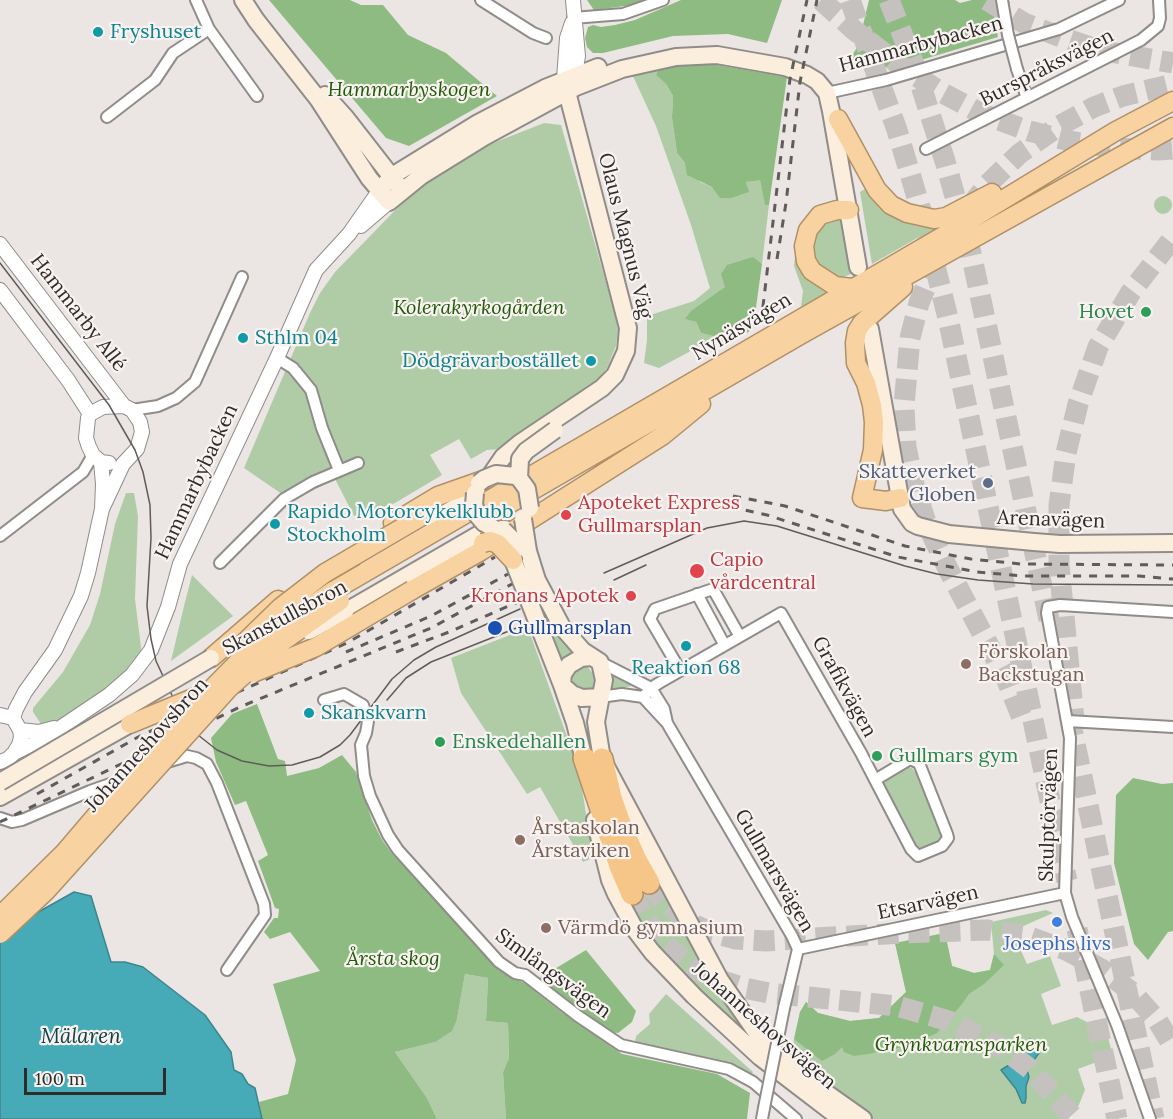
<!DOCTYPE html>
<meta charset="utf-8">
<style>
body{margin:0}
#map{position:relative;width:1173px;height:1119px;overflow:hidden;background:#ebe6e3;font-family:Lora,serif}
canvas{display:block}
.scale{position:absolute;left:24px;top:1068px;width:142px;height:27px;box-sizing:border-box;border:3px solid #2e2c2b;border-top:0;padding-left:8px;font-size:18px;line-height:21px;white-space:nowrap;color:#2e2c2b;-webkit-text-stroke:4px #f8f3f0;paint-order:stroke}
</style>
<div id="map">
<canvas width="1173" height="1119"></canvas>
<div class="scale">100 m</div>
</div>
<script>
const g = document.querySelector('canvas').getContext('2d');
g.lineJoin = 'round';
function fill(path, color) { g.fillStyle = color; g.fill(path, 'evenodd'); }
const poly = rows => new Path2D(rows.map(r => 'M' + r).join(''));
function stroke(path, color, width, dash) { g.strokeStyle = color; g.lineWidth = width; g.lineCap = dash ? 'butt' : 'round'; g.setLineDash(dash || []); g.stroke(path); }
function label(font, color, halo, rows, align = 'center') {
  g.font = font + ' Lora,serif'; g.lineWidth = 4.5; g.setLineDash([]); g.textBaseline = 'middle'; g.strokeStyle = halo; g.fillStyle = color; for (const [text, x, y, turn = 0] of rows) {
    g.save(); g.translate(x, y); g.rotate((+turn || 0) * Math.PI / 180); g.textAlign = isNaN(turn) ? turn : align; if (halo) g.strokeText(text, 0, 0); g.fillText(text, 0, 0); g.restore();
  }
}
const green = poly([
 [659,67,656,75,666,84,673,96,672,118,677,153,685,163,700,182,712,187,748,192,746,182,760,179,765,204,769,205,762,264,753,258,741,262,725,287,686,319,696,322,701,333,720,338,721,342,702,345,659,368,644,363,647,340,647,316,694,301,710,288,691,225,656,126,632,74],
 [544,123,561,125,615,314,618,330,616,346,607,368,600,377,582,395,502,449,487,450,471,459,459,439,430,455,442,475,395,503,369,513,354,516,335,479,292,501,244,468,310,313,320,293,335,272,412,193,483,147],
 [868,187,935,227,936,230,921,241,919,237,872,264,860,192],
 '1154 205a9 9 0 1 1 18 0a9 9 0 1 1-18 0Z',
 [837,218,841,219,851,274,835,280,811,259,813,233,824,221],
 [796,248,830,289,826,294,805,306,801,306,803,291,794,266],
 [126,493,134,493,138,516,135,599,142,655,107,692,48,726,43,727,33,712,33,708,63,672,90,625,100,594,115,524],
 [192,575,233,616,171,661,184,606],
 [528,628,579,770,593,858,583,862,540,787,527,794,461,693,451,658],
 [557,634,572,652,561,662,552,637],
 [580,665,588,667,595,677,593,690,588,693,575,688,573,682,572,675,575,669],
 [611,675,631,685,631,686,610,691],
 [907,767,912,768,919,777,942,836,934,843,922,847,916,848,882,786,883,781],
 [665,883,762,1052,655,949,629,910,631,903],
 [1046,910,1053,913,1012,931,1027,964,1050,956,1061,986,1041,994,1052,1025,1077,1017,1103,1030,1107,1034,1113,1056,1078,1069,1085,1090,1078,1107,1067,1111,1069,1119,874,1119,853,1101,790,1058,800,1012,806,1002,818,1013,850,1021,879,1018,906,992,895,943,945,933,952,966,974,973,990,970,994,954,991,922],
 [465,974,488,978,486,1021,508,1023,509,1058,503,1072,506,1119,437,1119,427,1098,395,1052,434,1042,457,1019],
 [666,994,753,1072,751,1075,742,1069,719,1062,638,1046,635,1042,636,1036,650,1024,649,1014]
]);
const forest = poly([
 [269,0,350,0,361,5,383,5,408,35,446,53,497,96,409,146,386,138],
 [587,0,643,0,632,5,594,10],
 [681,0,782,0,767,43,728,34,673,36,603,53,593,53,587,47,585,38,588,27,593,25,601,27,615,25,635,20],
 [869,0,955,0,960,3,972,0,991,0,998,37,911,63,886,67,850,66,851,57,858,46],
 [673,64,711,64,787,77,769,205,765,205,760,180,746,182,749,192,731,198,720,198,712,187,687,175,685,163,677,153,672,118,673,96,666,84,656,75,659,67],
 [753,257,762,264,753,329,737,339,721,342,720,338,701,333,696,322,685,319,691,311,725,287,721,274,727,265],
 [257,704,278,759,285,761,287,776,319,768,342,755,356,772,372,820,382,840,393,855,431,890,491,962,527,985,560,1011,622,1054,717,1074,750,1093,747,1119,506,1119,503,1072,509,1058,508,1023,486,1021,488,978,465,974,457,1019,452,1031,435,1042,395,1052,427,1098,437,1119,262,1119,259,1102,288,1094,296,1060,273,984,320,971,290,932,270,939,264,932,274,918,278,918,279,909,275,908,258,861,268,855,246,801,235,805,216,762,211,738,232,714],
 [1133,778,1162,784,1173,783,1173,931,1168,932,1148,960,1134,944,1114,863,1116,795],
 [945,933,952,966,974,973,990,970,994,954,1004,965,984,984,969,994,962,1004,937,1033,907,1046,868,1054,854,1056,844,1052,842,1047,835,1054,822,1061,794,1039,800,1012,806,1002,818,1013,850,1021,879,1018,906,992,895,943],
 [586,950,636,1011,632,1022,618,1033,610,1032,538,979]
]);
const water = poly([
 [74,892,91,896,111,962,125,962,143,967,205,1015,231,1052,234,1070,242,1074,248,1084,255,1088,262,1119,0,1119,0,940,24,920,74,892],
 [1030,1039,1039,1042,1041,1050,1027,1070,1029,1077,1026,1086,1026,1098,1025,1103,1022,1103,1016,1089,1001,1070,1017,1060,1021,1048,1030,1039]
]);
const motorwayTunnel = poly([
 [821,0,854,30,905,69,941,92,982,114,1029,131,1074,142,1115,148,1158,150,1173,149],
 [850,0,897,130,922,214,948,318,1067,881],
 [889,0,915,67,945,161,971,253,1051,629],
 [987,0,1024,23,1061,37,1099,50,1173,63],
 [969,208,987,185,1019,154,1059,126,1094,107,1123,96,1173,84],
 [937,260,919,303,910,338,904,406,906,447,915,489,926,522,948,569,1006,678,1022,718],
 [1069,715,1154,1119],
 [1075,730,1059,565,1059,505,1066,453,1078,404,1098,347,1131,292,1173,238],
 [649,883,661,899,695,925,713,933,736,939,765,941,902,933,987,930,1024,935,1066,950,1103,970,1133,993,1157,1020,1173,1046],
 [632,894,644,917,660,940,680,957,698,970,717,979,744,988,769,993,897,1006,949,1021,1004,1049,1030,1069,1075,1119],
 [1077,929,1117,1119]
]);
const minor = poly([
 [196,0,209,29,257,96],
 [481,0,533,33,546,38],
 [1002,0,1008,35],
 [573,18,623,14,663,0],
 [1017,69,1027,98],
 [827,93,886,80,1059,29,1119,0],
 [107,117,155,80,173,53,209,29],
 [926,149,1141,40,1158,26,1160,18,1159,0],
 [277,358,293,368,311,390,322,428,339,470],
 [132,410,158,406,176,398,195,382,242,277],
 [0,536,83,472,93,455],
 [220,563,284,499,313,482,358,463],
 [697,594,724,644],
 [600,662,651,688,664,709,667,723],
 [680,670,650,619,655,609,713,589,739,635],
 [600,697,622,694,643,697,667,723,737,842,792,936,798,949,784,1008],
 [643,697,651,688,659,683,781,613,861,753,911,849,918,856,942,846,948,838,947,834,919,763,910,759,875,780],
 [324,700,344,694,363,705,368,721,366,733,361,745,364,776,370,796,388,835,398,850,499,962,515,973,525,975,578,1016,621,1045,729,1069,753,1082,796,1119],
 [1068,721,1173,727],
 [164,763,187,756,196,758,207,764,217,783,264,904,265,915,227,970],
 [0,818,12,822,22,820,90,791,124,779],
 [798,949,1065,893],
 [762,1119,764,1108],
 [1150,1119,1117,1025,1072,917,1065,893,1070,738,1047,613,1048,607,1060,605,1173,612]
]);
const tertiary = poly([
 [573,0,578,56,575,74],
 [564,79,567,38,572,23],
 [361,226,389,202],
 [0,244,124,406,132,410,140,422,142,432,137,449,123,464,102,509],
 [0,290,68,380,90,414],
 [109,463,101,462,93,455,89,447,86,438,88,418,90,414,103,407,124,406],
 [0,715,13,718,20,730,21,737,19,745,14,753,8,759,0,762],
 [13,718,16,709,25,692,55,650,81,596,88,573,102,509,103,484,101,462],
 [20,730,39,732,54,728],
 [14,753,45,738,109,695,132,675,151,650,168,607,180,564,277,358,316,270,349,234,379,191]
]);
const secondary = poly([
 [243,0,256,20,318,99,369,178,389,202,421,176,484,137,576,87,622,69,676,57,717,55,785,67,807,75,817,81,827,93,831,111,858,267],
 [325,95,345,117,398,185],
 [379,191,392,176,478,123,545,88,598,67],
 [870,329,902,509,912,523,918,526,949,534,1034,542,1060,544,1173,543],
 [490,476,503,457,520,443,602,388,615,375,626,351,628,328,565,84],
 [528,551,537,580,562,627,583,651,600,662,604,680,596,722,602,759,720,980,763,1042,808,1080,863,1119],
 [366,559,463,503,475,493,478,485],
 [513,560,562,685,575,723,586,768],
 [345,612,483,532,495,529,505,529],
 [562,685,563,674,569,665,581,658,591,657],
 [562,685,572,694,582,698,600,697],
 [0,797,130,724],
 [595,820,610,880,616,894,636,931,652,952,694,996,760,1057,841,1119]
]);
const trunk = poly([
 [838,119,877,190,891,205,907,213,934,219,946,217,992,193],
 [849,210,837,210,820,215,808,230,804,246,806,261,812,271,835,286,852,288],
 [900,498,886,501,862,498,873,450,874,422,872,405,866,383,856,363,855,343,857,331,862,323,903,287],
 [490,515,802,334,1173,127],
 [393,523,438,496,492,477],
 [412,590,481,551,662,436,701,404],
 [333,591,950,232,1116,131,1173,101],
 [211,658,278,600]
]);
const motorway = poly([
 [584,758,620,866,632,894],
 [602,759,611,798,622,829,637,862,649,883]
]);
const tram = poly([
 [0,263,109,405,135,450,143,472,150,505,151,538,147,606,151,639,156,661,177,706,198,735,217,750,242,761,269,766,292,765,320,757,340,745,350,735,392,679,414,660,436,647,520,609],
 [604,573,707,528,744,521,777,526,905,566,937,574,978,580,1033,584,1173,585],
 [614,580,646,565],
 [387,700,406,678,431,662,524,625]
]);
const rail = poly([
 [777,259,786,203,800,82,817,0],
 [761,323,790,79,807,0],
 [733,496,785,506,905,546,971,559,1021,564,1173,565],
 [714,507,740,509,767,515,898,557,977,572,1023,576,1139,576,1173,579],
 [346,652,431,616,508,574],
 [396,652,449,632,518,602],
 [37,794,140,736,347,643,495,557],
 [0,822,240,707,431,628,512,584]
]);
const minorBridge = poly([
 [1008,35,1017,69],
 [764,1108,784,1008]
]);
const secondaryBridge = poly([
 [519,478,520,459,526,451,555,430],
 [479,483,484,479,496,474,515,476,519,478,527,489,530,508],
 [475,493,474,505,478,516,484,523,495,529],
 [523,519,528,551],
 [503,530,513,540,513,560],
 [309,631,345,612],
 [0,782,211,658]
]);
const trunkBridge = poly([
 [483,543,490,541,498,544,513,560],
 [243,644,281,607,325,573,424,515],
 [253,673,316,647,412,590],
 [130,724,203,694],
 [0,916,64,853,150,752,240,660,268,636,333,591],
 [0,934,46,891,229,688,275,647,340,601]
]);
const markers = [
 [98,32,6,"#0f9aa8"],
 [1146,312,6,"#2e9e5b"],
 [243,338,6,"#0f9aa8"],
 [591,361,6,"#0f9aa8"],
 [988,483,6,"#5c6f8a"],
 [566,515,6,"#e0444e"],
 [275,524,6,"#0f9aa8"],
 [697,571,8,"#e0444e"],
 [631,596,6,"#e0444e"],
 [495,628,8,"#1a4fb4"],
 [686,646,6,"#0f9aa8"],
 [966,664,6,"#8d6e63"],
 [309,713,6,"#0f9aa8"],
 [440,742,6,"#2e9e5b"],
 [877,756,6,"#2e9e5b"],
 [520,840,6,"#8d6e63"],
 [1057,922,6,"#3f7fe0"],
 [546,928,6,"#8d6e63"]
];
const cultureNames = [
 ["Fryshuset",110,32],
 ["Sthlm 04",255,338],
 ["Dödgrävarbostället",579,361,"right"],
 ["Rapido Motorcykelklubb",287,512],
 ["Stockholm",287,535],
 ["Reaktion 68",686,668,"center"],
 ["Skanskvarn",321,713]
];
const streetNames = [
 ["Hammarbybacken",921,45,-15],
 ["Burspråksvägen",1047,68,-27],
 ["Olaus Magnus Väg",625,236,76],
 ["Hammarby Allé",78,313,52],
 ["Nynäsvägen",742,327,-31],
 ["Hammarbybacken",197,482,-65],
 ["Arenavägen",1051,520,2],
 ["Skanstullsbron",285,618,-28],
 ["Grafikvägen",844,687,61],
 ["Johanneshovsbron",147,745,-48],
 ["Skulptörvägen",1049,815,-88],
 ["Gullmarsvägen",774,871,60],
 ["Etsarvägen",928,903,-12],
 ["Simlångsvägen",553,974,36],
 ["Johanneshovsvägen",764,1026,41]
];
const parkNames = [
 ["Hammarbyskogen",409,90],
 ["Kolerakyrkogården",479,308],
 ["Årsta skog",393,959],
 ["Grynkvarnsparken",961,1045]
];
const leisureNames = [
 ["Hovet",1134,312,"right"],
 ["Enskedehallen",452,742],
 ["Gullmars gym",889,756]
];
const serviceNames = [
 ["Skatteverket",976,472],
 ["Globen",976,495]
];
const healthNames = [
 ["Apoteket Express",578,503],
 ["Gullmarsplan",578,526],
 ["Capio",710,560],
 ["vårdcentral",710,583],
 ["Kronans Apotek",619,596,"right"]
];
const transitNames = [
 ["Gullmarsplan",508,628]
];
const educationNames = [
 ["Förskolan",978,652],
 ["Backstugan",978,675],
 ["Årstaskolan",532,828],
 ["Årstaviken",532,851],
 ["Värmdö gymnasium",558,928]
];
const shopNames = [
 ["Josephs livs",1057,944]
];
const waterNames = [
 ["Mälaren",81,1037]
];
fill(green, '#b0cca7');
fill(forest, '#8ebb81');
fill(water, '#46abb7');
stroke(water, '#3f858d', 1.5);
stroke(motorwayTunnel, '#c5c1be', 21, [21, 10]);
stroke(minor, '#908c89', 14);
stroke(tertiary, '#908c89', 16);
stroke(secondary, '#908c89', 20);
stroke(trunk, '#b09068', 21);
stroke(motorway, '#b09068', 24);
stroke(minor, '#fff', 10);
stroke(tertiary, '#fff', 14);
stroke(secondary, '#fceedc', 16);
stroke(trunk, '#f8d2a0', 18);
stroke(motorway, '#f6c689', 21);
stroke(tram, '#5f5c5b', 1.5);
stroke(rail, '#5f5c5b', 3, [8, 8]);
stroke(minorBridge, '#908c89', 14, []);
stroke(secondaryBridge, '#908c89', 20, []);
stroke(trunkBridge, '#b09068', 21, []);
stroke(minorBridge, '#fff', 10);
stroke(secondaryBridge, '#fceedc', 16);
stroke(trunkBridge, '#f8d2a0', 18);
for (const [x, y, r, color] of markers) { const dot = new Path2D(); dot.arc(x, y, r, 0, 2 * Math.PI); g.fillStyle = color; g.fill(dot); stroke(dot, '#f8f3f0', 2); }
label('20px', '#0d838f', '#f8f3f0', cultureNames, 'left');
label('20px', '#2e2c2b', '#f8f3f0', streetNames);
label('italic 20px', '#215a08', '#f8f3f0', parkNames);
label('20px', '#27864d', '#f8f3f0', leisureNames, 'left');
label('20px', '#4e5e75', '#f8f3f0', serviceNames, 'right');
label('20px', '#be3a42', '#f8f3f0', healthNames, 'left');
label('20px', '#164399', '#f8f3f0', transitNames, 'left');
label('20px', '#785e54', '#f8f3f0', educationNames, 'left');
label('20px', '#366cbe', '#f8f3f0', shopNames);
label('italic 21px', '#124146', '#f8f3f0', waterNames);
</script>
